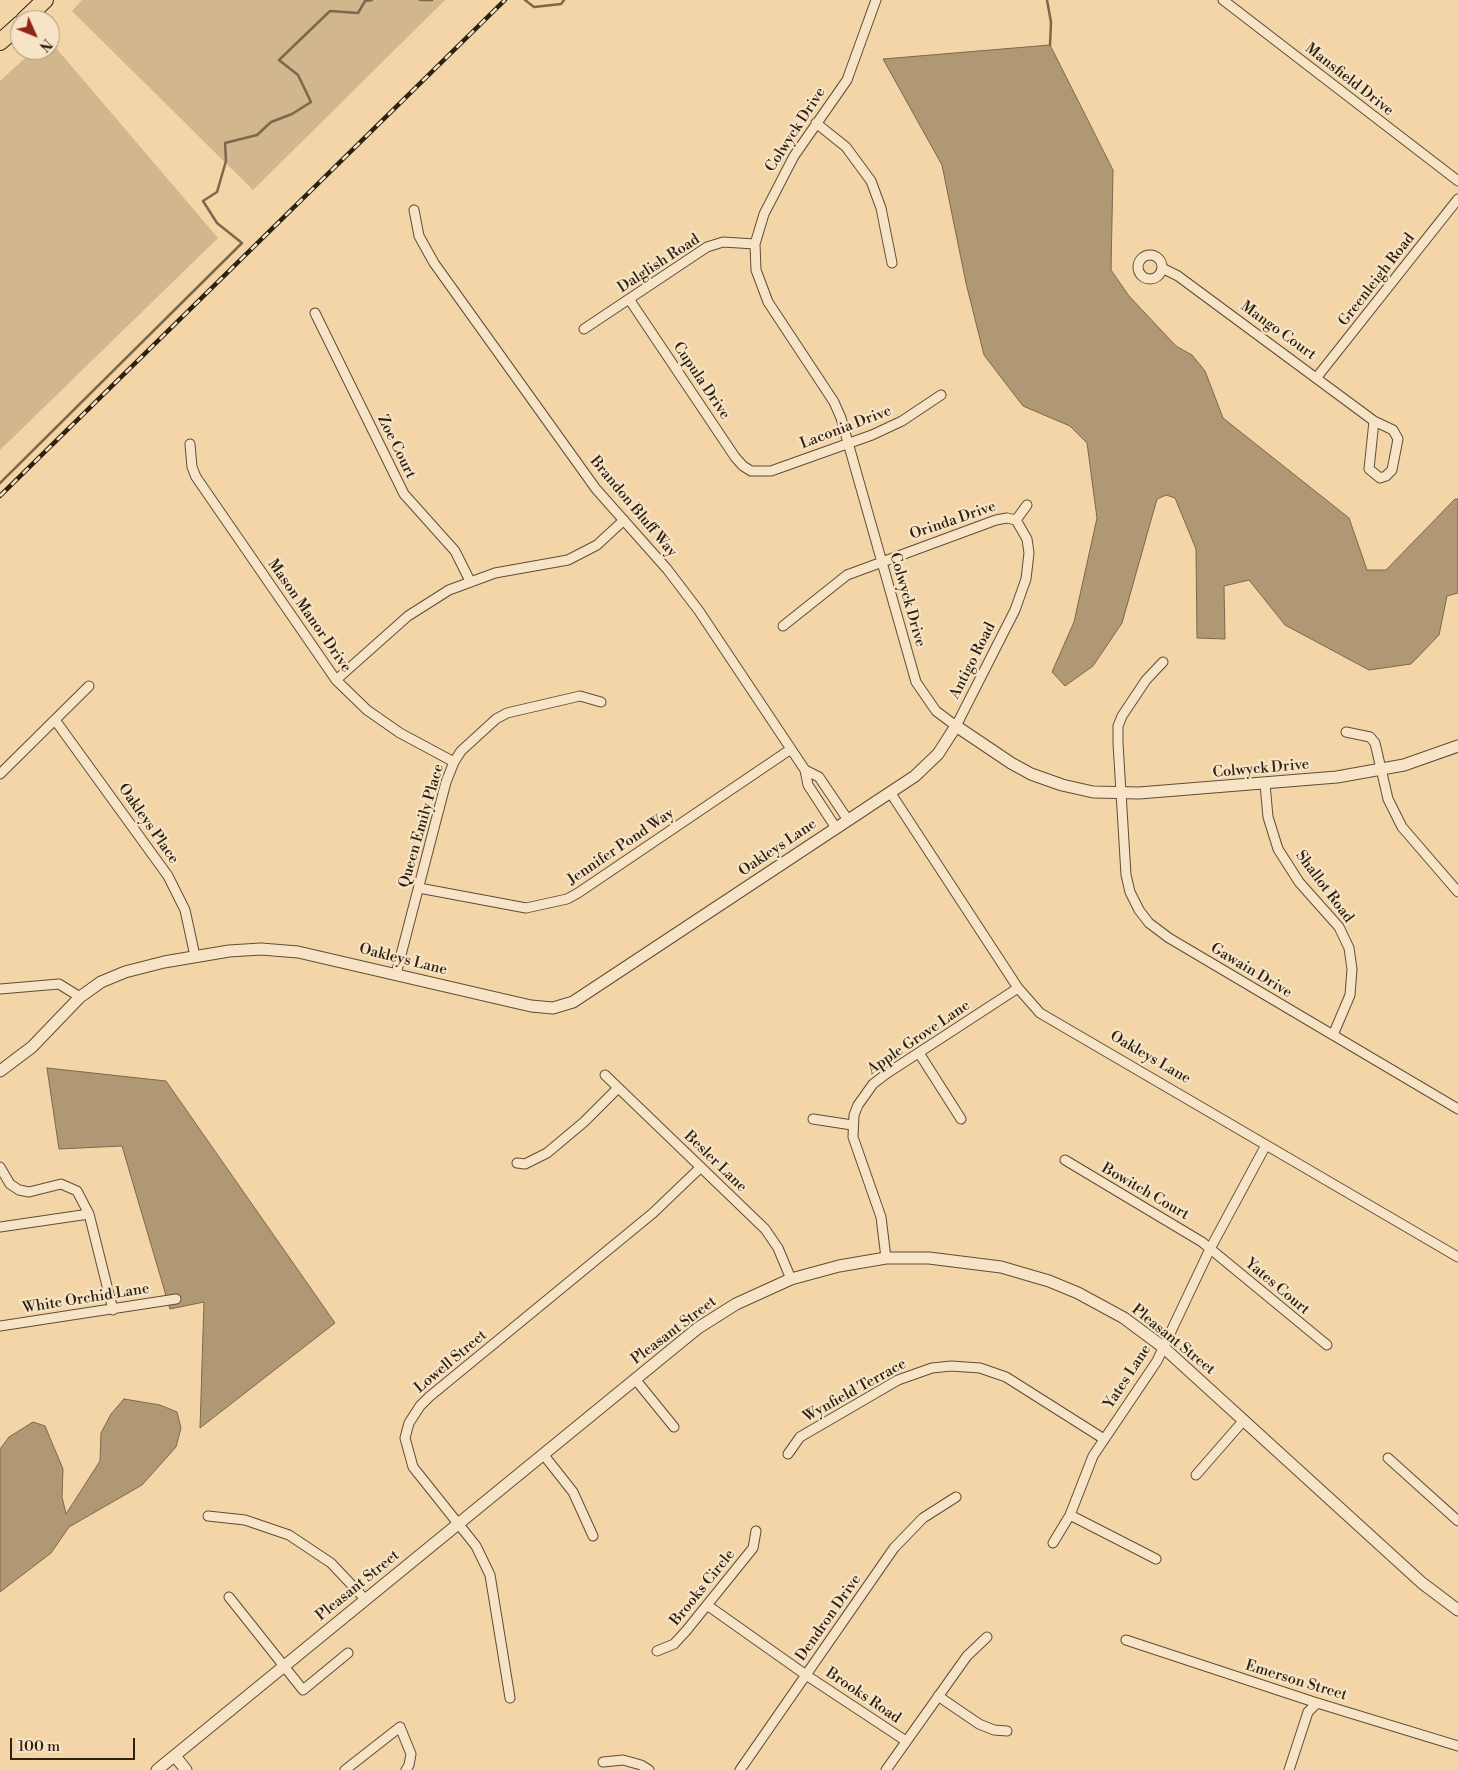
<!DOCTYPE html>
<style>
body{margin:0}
#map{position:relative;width:1458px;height:1770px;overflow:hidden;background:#f3d5a7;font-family:"Libre Bodoni",serif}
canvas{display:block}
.north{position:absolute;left:10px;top:10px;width:50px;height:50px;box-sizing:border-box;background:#f7e4c6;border:1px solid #a6967e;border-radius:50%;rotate:134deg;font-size:14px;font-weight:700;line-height:20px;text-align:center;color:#2d2112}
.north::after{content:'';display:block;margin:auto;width:18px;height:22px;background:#8f2418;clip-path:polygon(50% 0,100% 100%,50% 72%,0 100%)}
.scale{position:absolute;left:10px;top:1738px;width:125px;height:22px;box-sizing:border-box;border:2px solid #2d2112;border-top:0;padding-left:6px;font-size:15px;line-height:18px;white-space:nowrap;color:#2d2112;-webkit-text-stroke:4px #f7e4c6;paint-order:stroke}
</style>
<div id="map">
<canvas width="1458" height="1770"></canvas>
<div class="north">N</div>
<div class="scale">100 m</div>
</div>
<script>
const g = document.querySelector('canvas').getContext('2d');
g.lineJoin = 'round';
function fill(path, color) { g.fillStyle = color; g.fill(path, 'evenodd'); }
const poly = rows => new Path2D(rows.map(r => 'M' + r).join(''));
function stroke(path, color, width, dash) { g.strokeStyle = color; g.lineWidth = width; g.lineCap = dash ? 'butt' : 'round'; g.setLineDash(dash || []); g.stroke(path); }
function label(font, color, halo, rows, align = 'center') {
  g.font = font + ' "Libre Bodoni",serif'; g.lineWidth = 4.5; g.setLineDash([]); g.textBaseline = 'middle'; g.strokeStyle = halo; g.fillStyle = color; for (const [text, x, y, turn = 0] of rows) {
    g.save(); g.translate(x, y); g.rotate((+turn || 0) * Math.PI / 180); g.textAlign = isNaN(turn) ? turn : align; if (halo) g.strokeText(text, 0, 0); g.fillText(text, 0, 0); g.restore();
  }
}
const green = poly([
 [82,0,445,0,253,190,72,11],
 [50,41,218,238,0,450,0,81,34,50,50,50]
]);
const water = poly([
 [1050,45,1113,170,1111,270,1129,296,1176,346,1192,355,1205,371,1223,418,1349,518,1367,570,1386,570,1455,499,1458,499,1458,593,1447,596,1439,635,1411,664,1369,670,1285,625,1249,580,1224,586,1225,639,1197,638,1196,549,1175,498,1166,495,1157,499,1122,623,1093,666,1065,686,1052,672,1074,622,1097,518,1087,443,1070,426,1023,406,984,355,966,283,942,165,883,59,1050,45],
 [47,1068,166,1081,335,1323,200,1428,204,1302,170,1309,122,1146,59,1149,47,1068],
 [124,1399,160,1405,177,1412,181,1428,176,1447,142,1485,69,1527,51,1553,0,1592,0,1449,9,1437,33,1422,45,1426,63,1469,62,1497,66,1514,100,1461,101,1433,111,1414,124,1399]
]);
const stream = poly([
 [420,0,432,0],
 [525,0,534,7,561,4,564,0],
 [1047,0,1051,22,1050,45],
 [0,483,242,243,217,223,203,201,217,192,226,161,225,143,257,135,271,122,292,114,311,102,298,75,279,60,330,11,358,13,365,1,372,0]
]);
const minor = poly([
 [876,0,847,80,794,156,764,214,755,244,756,270,768,302,834,402,841,418,916,682,936,711,956,726,1015,610,1026,579,1029,553,1027,539,1016,520],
 [1223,0,1458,181],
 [816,123,846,147,871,181,881,208,892,263],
 [414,210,419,236,434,263,596,489,667,569,699,611,805,770],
 '1138 267a12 12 0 1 1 24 0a12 12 0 1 1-24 0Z',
 [1162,268,1178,276,1374,421,1369,469,1380,478,1386,476,1392,470,1398,439,1393,430,1374,421],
 [629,299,735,457,743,466,751,471,771,471,872,435,902,421,941,395],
 [315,313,404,494,455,551,470,581],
 [584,329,707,247,723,242,755,244],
 [1317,377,1458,199],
 [190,444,192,467,196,477,336,680,367,710,400,733,454,762],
 [783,626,847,575,996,520,1007,518,1016,520,1027,505],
 [1163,662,1146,680,1122,716,1118,726,1118,743,1126,875,1130,892,1139,910,1149,923,1169,938,1458,1109],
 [336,680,408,616,449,590,495,573,568,560,597,545,624,520],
 [55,720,168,876,185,910,195,956],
 [1346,732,1370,737,1375,743,1388,799,1402,827,1458,892],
 [0,774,89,686],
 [1265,784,1268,817,1278,849,1299,882,1339,927,1349,948,1352,969,1350,995,1333,1035],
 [890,792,1018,988,1040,1013,1458,1257],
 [836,828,808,785,805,770,819,777,848,820],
 [419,888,526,908,567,899,578,893,791,749],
 [396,974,446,782,454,762,461,751,496,719,507,713,580,696,601,702],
 [0,989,59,984,80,997],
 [919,1053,961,1119],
 [605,1075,765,1229,778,1248,791,1279],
 [813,1119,852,1125],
 [1065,1160,1202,1242,1327,1345],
 [517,1163,525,1164,547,1153,584,1122,618,1088],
 [0,1167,10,1184,19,1190,29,1192,61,1184,77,1191,89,1214,113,1310],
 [0,1227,89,1214],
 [886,1258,881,1217,853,1137,854,1115,858,1105,873,1084,886,1074,1018,988],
 [0,1326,176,1299],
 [635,1379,674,1427],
 [543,1454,573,1492,593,1536],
 [788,1454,800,1437,898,1380,932,1368,951,1366,980,1368,1006,1377,1104,1439],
 [1388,1458,1458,1521],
 [1196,1475,1244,1420],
 [1070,1515,1156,1559],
 [208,1516,245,1520,289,1535,331,1563,365,1599],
 [1053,1543,1070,1515,1093,1456,1157,1361,1210,1249,1266,1145],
 [229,1597,303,1690,348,1653],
 [707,1605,806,1675,906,1741],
 [1126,1640,1314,1702,1458,1746],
 [657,1651,674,1644,686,1631,753,1548,756,1531],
 [938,1696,979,1724,994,1730,1007,1731],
 [510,1698,490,1575,476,1546,413,1467,405,1438,409,1423,420,1406,429,1397,653,1213,701,1167],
 [603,1762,623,1760,641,1765,649,1770],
 [345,1770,400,1727,411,1754,409,1765,406,1770],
 [740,1770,894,1548,923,1518,956,1497],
 [886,1770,967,1656,987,1637],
 [1289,1770,1308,1712,1317,1703]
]);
const tertiary = poly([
 [0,1071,32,1047,80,997,101,982,125,972,164,962,229,951,261,949,298,952,531,1006,553,1008,573,1002,915,776,938,754,956,726,1011,763,1031,774,1062,785,1093,792,1139,793,1337,777,1404,765,1458,746],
 [175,1756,186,1770],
 [157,1770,698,1328,736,1304,791,1279,839,1266,886,1258,929,1258,1001,1267,1049,1281,1078,1293,1124,1318,1163,1347,1422,1583,1458,1610]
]);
const motorway = poly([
 [24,20,45,0],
 [0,42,20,24]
]);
const rail = poly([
 [0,496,505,0]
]);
const streetNames = [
 ["Mansfield Drive",1349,80,38],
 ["Colwyck Drive",796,130,-57],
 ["Dalglish Road",659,264,-33],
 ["Greenleigh Road",1377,280,-52],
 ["Mango Court",1278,331,36],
 ["Cupula Drive",701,381,56],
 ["Laconia Drive",846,428,-21],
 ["Zoe Court",396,447,64],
 ["Brandon Bluff Way",633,507,50],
 ["Orinda Drive",953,521,-19],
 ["Colwyck Drive",907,600,74],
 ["Mason Manor Drive",309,616,55],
 ["Antigo Road",973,661,-63],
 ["Colwyck Drive",1261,769,-5],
 ["Oakleys Place",148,824,55],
 ["Queen Emily Place",422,826,-74],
 ["Jennifer Pond Way",621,847,-34],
 ["Oakleys Lane",778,848,-34],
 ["Shallot Road",1324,887,53],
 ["Oakleys Lane",403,960,14],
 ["Gawain Drive",1251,971,31],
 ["Apple Grove Lane",919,1038,-34],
 ["Oakleys Lane",1150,1058,30],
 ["Besler Lane",715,1162,44],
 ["Bowitch Court",1145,1192,30],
 ["Yates Court",1277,1287,40],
 ["White Orchid Lane",86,1299,-9],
 ["Pleasant Street",674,1331,-37],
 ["Pleasant Street",1173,1340,39],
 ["Lowell Street",451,1362,-40],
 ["Yates Lane",1128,1377,-57],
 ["Wynfield Terrace",855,1391,-29],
 ["Pleasant Street",358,1586,-39],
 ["Brooks Circle",703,1588,-51],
 ["Dendron Drive",829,1618,-55],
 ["Emerson Street",1296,1681,17],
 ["Brooks Road",863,1696,34]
];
fill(green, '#d1b68e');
fill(water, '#b09874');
stroke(water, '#7c684d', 1);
stroke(stream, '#7c684d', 2.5);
stroke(minor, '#5e4e37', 11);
stroke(tertiary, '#5e4e37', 13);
stroke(motorway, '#2d2112', 18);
stroke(minor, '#f7e4c6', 9);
stroke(tertiary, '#f7e4c6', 11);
stroke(motorway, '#f3d5a7', 16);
stroke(rail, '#2d2112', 4.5);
stroke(rail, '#f7e4c6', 2.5, [8]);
label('15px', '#2d2112', '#f7e4c6', streetNames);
</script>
